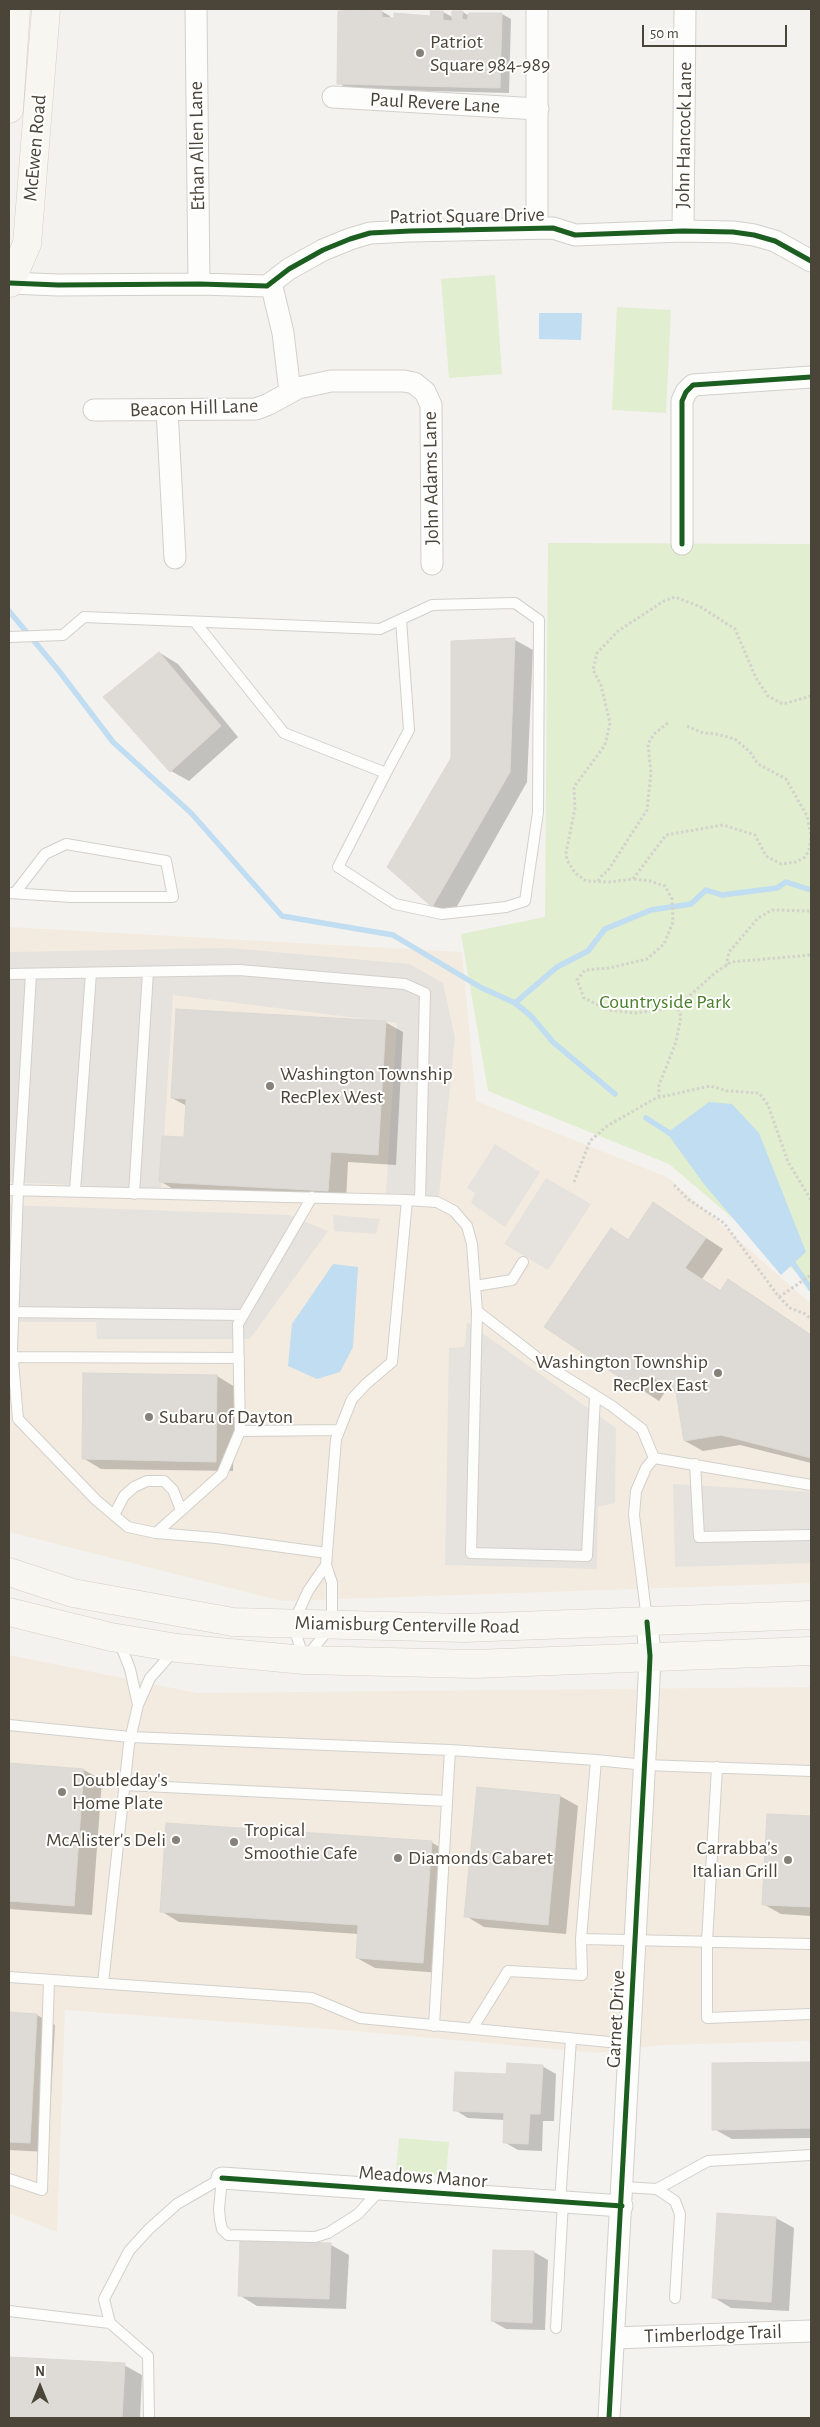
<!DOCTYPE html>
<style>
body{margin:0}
#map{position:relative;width:820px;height:2427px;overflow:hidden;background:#f4f2ee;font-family:"Alegreya Sans",sans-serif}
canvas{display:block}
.frame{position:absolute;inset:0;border:10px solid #4b4439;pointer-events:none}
.north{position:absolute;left:15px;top:2362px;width:50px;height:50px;-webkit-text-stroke:4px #fff;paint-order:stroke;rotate:0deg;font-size:14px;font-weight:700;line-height:20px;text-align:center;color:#4b4439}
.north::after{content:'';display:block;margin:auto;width:18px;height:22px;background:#4b4439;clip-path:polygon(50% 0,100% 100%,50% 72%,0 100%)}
.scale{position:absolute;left:642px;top:25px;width:145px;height:22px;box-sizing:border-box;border:2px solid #4b4439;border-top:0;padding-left:6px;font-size:15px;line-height:18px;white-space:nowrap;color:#4b4439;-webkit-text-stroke:4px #fff;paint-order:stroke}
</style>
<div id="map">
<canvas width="820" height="2427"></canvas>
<div class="frame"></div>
<div class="north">N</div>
<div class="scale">50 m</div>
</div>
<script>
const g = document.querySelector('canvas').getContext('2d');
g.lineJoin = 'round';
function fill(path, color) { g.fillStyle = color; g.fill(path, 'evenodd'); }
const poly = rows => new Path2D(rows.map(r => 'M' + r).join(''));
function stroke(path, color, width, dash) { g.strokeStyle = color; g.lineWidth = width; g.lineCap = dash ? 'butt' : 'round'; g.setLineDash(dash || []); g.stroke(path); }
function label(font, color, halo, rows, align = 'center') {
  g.font = font + ' "Alegreya Sans",sans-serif'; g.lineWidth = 4; g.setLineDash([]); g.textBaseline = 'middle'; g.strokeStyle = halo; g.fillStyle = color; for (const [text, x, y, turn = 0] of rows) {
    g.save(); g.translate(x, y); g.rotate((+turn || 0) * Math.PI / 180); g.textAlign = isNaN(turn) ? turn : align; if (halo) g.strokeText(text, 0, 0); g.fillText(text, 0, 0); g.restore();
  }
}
const commercial = poly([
 [9,927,462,952,476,1101,667,1177,811,1304,811,1583,282,1601,9,1532],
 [9,1655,197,1693,811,1687,811,2041,663,2045,596,2053,354,2031,65,2010,57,2232,9,2213]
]);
const green = poly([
 [495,275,502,374,449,378,441,279],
 [617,307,671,310,666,413,612,410],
 [548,543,811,544,811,1285,669,1164,488,1091,461,934,545,917],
 [399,2138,449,2142,446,2176,396,2172]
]);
const parking = poly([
 [230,948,410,964,443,983,455,1038,439,1196,386,1193,397,1023,173,995,161,1189,9,1182,9,952],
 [495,1144,540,1172,505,1227,471,1203,475,1193,467,1188],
 [546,1178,591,1204,548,1270,504,1244],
 [9,1205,289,1215,328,1231,250,1339,97,1339,96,1322,9,1322],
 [333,1215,380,1219,376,1234,334,1231],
 [467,1322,616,1428,615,1503,598,1507,597,1569,445,1565,449,1348,463,1347,465,1344],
 [673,1484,811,1492,811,1563,675,1567]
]);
const water = poly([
 [539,313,582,313,581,340,539,339],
 [709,1102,732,1104,759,1133,806,1252,781,1275,704,1184,667,1133],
 [333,1264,358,1267,353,1347,340,1372,317,1379,288,1366,292,1324]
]);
const shadow = poly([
 [381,11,390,16,390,19,432,17,443,12,454,18,453,12,463,12,469,16,502,14,511,19,509,93,348,89,339,83],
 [515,640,533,650,527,782,451,917,433,906,388,867,452,758,452,642],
 [160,653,178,664,238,737,189,781,171,771],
 [385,1022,403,1032,396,1165,348,1162,346,1201,178,1192,160,1181,185,1139,187,1106,172,1098],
 [654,1204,723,1249,702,1279,721,1291,746,1291,811,1335,811,1463,740,1445,703,1451,685,1441,677,1392,669,1386,659,1401,546,1327,611,1230,629,1240],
 [217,1376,235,1387,233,1471,101,1469,83,1458],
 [9,1765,84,1770,102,1780,92,1915,9,1909],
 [478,1788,560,1796,578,1806,566,1934,484,1927,466,1916],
 [769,1815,811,1817,811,1916,781,1914,763,1904],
 [431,1842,449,1853,441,1973,375,1968,357,1958,359,1934,179,1922,161,1911],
 [9,2014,37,2015,55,2025,48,2152,9,2150],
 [811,2063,811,2138,732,2139,714,2129,713,2064],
 [542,2066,556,2074,554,2121,543,2121,542,2151,518,2150,504,2142,505,2120,468,2118,455,2110,507,2075],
 [776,2218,794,2228,789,2311,731,2308,713,2297],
 [331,2245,349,2255,346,2309,257,2306,239,2295],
 [494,2251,534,2252,548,2260,545,2330,506,2329,492,2321],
 [9,2358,124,2365,142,2375,140,2418,9,2418]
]);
const stream = poly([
 [9,611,59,671,113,742,191,813,282,916,393,935,480,987,515,1003,531,1016,553,1042,615,1094],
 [515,1003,557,967,588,951,605,929,651,910,691,904,706,890,722,895,777,888,786,882,811,890],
 [646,1118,674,1136],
 [790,1259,811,1289]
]);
const building = poly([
 [382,9,382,17,394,18,394,13,431,16,430,11,443,11,443,20,452,21,452,11,463,11,462,19,467,20,469,13,502,13,500,88,337,84,338,11,382,9],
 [515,638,510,772,432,907,387,867,451,758,451,641,515,638],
 [159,652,221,726,170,772,103,697,159,652],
 [176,1009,386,1021,378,1155,331,1152,328,1191,159,1182,162,1136,184,1137,186,1099,171,1098,176,1009],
 [653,1202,706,1238,685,1268,720,1291,728,1279,811,1335,811,1458,721,1435,684,1441,676,1392,651,1376,640,1391,544,1327,611,1228,628,1240,653,1202],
 [83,1373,217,1375,216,1462,82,1459,83,1373],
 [9,1763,84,1769,74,1906,9,1901,9,1763],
 [477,1787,560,1795,548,1925,464,1917,477,1787],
 [767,1814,811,1816,811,1907,762,1905,767,1814],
 [166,1823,432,1841,423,1963,356,1958,358,1925,160,1912,166,1823],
 [9,2012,37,2014,30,2143,9,2142,9,2012],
 [811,2062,811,2128,712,2130,712,2063,811,2062],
 [507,2063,543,2065,540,2114,530,2114,528,2144,503,2143,504,2113,453,2111,455,2072,506,2074,507,2063],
 [717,2213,776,2217,771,2302,712,2298,717,2213],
 [240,2240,331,2243,329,2299,238,2296,240,2240],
 [493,2250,534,2251,532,2323,491,2321,493,2250],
 [9,2357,125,2363,122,2418,9,2418,9,2357]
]);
const path = poly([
 [811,696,783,704,768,696,756,678,735,629,701,607,675,597,664,601,618,631,597,653,593,670,601,685,610,723,605,745,574,787,575,808,566,853,567,860,575,873,586,881,609,882,633,879,666,835,723,825,755,835,766,856,781,864,796,862,805,857,809,850,811,838],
 [687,726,703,733,716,734,735,739,750,752,758,764,786,779,807,816,811,835],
 [634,879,650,881,665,886,672,899,673,922,664,944,647,959,609,968,585,970,577,980,584,998,608,1010,636,1013,677,1007,715,973,731,962,811,955],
 [598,881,603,874,607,872,647,810,651,773,648,744,654,734,669,722],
 [726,966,729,952,758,918,772,910,811,911],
 [659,1097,659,1085,676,1042,681,1016,677,1007],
 [574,1182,590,1141,607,1126,656,1098,710,1086,728,1091,759,1093,768,1105,788,1162,811,1200],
 [674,1185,689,1200,724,1223,779,1297,790,1308,805,1314,811,1319],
 [779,1297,811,1275]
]);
const lane = poly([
 [9,637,63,635,84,617,380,629,432,605,515,603,539,620,538,812,525,901,506,907,442,914,395,904,338,867,386,773,284,733,195,622],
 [386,773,409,730,401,620],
 [9,893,72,897,173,897,166,861,66,844,45,854,15,893],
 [9,974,239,970,405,984,425,993,420,1201],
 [31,974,18,1191,12,1349,18,1419,96,1500,128,1527,156,1533,216,1538,327,1553],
 [9,1190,407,1200],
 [75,1191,91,973],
 [134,1194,148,972],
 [312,1197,238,1324,240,1431,339,1430],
 [475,1286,512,1280,523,1262],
 [477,1311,471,1553,587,1556,595,1397],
 [9,1312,243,1315],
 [12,1357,239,1358],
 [654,1458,811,1485],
 [695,1464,699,1537,811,1535],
 [114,1515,124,1496,134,1487,147,1481,164,1481,173,1490,181,1510],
 [156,1533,222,1474,240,1431],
 [326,1565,336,1439,352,1399,366,1384,392,1362,407,1200,437,1202,454,1211,467,1226,472,1244,477,1311,548,1366,612,1406,642,1429,654,1458,646,1468,636,1491,634,1515,647,1620],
 [326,1565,332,1583,332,1625,304,1660,293,1624,308,1591,326,1565],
 [116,1643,123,1651,130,1669,138,1705,150,1678,173,1652],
 [9,1725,130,1737,450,1750,434,2026],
 [450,1750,596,1760,581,1939,811,1944],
 [596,1760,645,1765,811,1771],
 [717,1767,707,1942,707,2018,811,2014],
 [125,1785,447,1801],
 [9,1977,312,1998,360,2018,630,2044],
 [103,1983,129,1744,138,1705],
 [472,2029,508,1971,582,1975,581,1939],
 [222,2178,219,2209,220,2220,222,2229,228,2235,315,2237,328,2233,358,2214,380,2190],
 [9,2179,42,2190,49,1980],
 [623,2187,657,2189,708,2161,811,2155],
 [657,2189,675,2201,680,2214,675,2298],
 [560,2202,571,2039],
 [9,2311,110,2323],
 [556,2328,563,2202],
 [149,2418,148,2356,110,2323,104,2299,129,2251,149,2229,177,2204,222,2178]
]);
const street = poly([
 [196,9,199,284],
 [333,97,538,109],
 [537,228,537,9],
 [683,231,685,9],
 [10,283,58,285,199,284,267,286,289,269,323,250,350,239,370,233,410,231,553,228,575,235,683,231,733,232,754,235,775,241,811,261],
 [267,286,273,291,283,333,290,392],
 [94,410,256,409,269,404,298,388,331,381,404,381,414,383,425,392,431,405,432,564],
 [167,410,175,558],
 [682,544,682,401,686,392,693,385,811,377],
 [222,2178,622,2206],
 [614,2338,811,2331],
 [609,2418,648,1701,650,1656,647,1622]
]);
const secondary = poly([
 [9,109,16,9],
 [10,283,27,244,46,9],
 [9,1572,73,1593,233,1622,464,1628,811,1615],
 [9,1612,111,1637,177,1648,304,1660,475,1664,811,1651]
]);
const cycleway = poly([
 [10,283,58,285,199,284,267,286,289,269,323,250,350,239,370,233,410,231,553,228,575,235,683,231,733,232,754,235,775,241,811,261],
 [682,544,682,401,686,392,693,385,811,377],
 [222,2178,622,2206],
 [609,2418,648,1701,650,1656,647,1622]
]);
const markers = [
 [420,53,5,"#868178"],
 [270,1086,5,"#868178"],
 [718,1373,5,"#868178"],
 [149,1417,5,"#868178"],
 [62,1792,5,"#868178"],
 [176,1840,5,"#868178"],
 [234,1842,5,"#868178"],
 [398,1858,5,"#868178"],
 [788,1860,5,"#868178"]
];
const poiNames = [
 ["Patriot",430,42],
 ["Square 984-989",430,65],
 ["Washington Township",280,1074],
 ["RecPlex West",280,1097],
 ["Washington Township",708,1362,"right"],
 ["RecPlex East",708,1385,"right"],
 ["Subaru of Dayton",159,1417],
 ["Doubleday's",72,1780],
 ["Home Plate",72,1803],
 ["Tropical",244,1830],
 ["Smoothie Cafe",244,1853],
 ["McAlister's Deli",166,1840,"right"],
 ["Carrabba's",778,1848,"right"],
 ["Italian Grill",778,1871,"right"],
 ["Diamonds Cabaret",408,1858]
];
const streetNames = [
 ["Paul Revere Lane",435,103,3],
 ["John Hancock Lane",684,135,-89],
 ["Ethan Allen Lane",197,146,-91],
 ["McEwen Road",35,148,-85],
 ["Patriot Square Drive",467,216,-1],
 ["Beacon Hill Lane",194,408,-2],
 ["John Adams Lane",431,478,-91],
 ["Miamisburg Centerville Road",407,1625,1],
 ["Garnet Drive",616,2019,-87],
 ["Meadows Manor",423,2177,4],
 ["Timberlodge Trail",713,2334,-2]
];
const parkNames = [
 ["Countryside Park",665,1002]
];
fill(commercial, '#f3ebdf');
fill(green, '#e1eecf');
fill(parking, '#e6e3df');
fill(water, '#c0ddf1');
fill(shadow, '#0003');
stroke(stream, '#c0ddf1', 5.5);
fill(building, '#dedbd6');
stroke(building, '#dcd9d4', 1);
stroke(lane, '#d2d0cb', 12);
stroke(street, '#d2d0cb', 23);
stroke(secondary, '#d3cfc5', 29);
stroke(path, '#d3d2cc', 3, [2.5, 2.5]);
stroke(lane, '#fdfdfc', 10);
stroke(street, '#fdfdfc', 21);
stroke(secondary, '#f7f6f1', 28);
stroke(cycleway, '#1b5e20', 5);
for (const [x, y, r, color] of markers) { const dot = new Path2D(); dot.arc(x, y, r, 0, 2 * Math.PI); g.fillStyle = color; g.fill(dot); stroke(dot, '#fff', 2); }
label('20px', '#4b4439', '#fff', poiNames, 'left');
label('20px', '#4b4439', '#fff', streetNames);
label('20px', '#4a7f2a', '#fff', parkNames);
</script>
